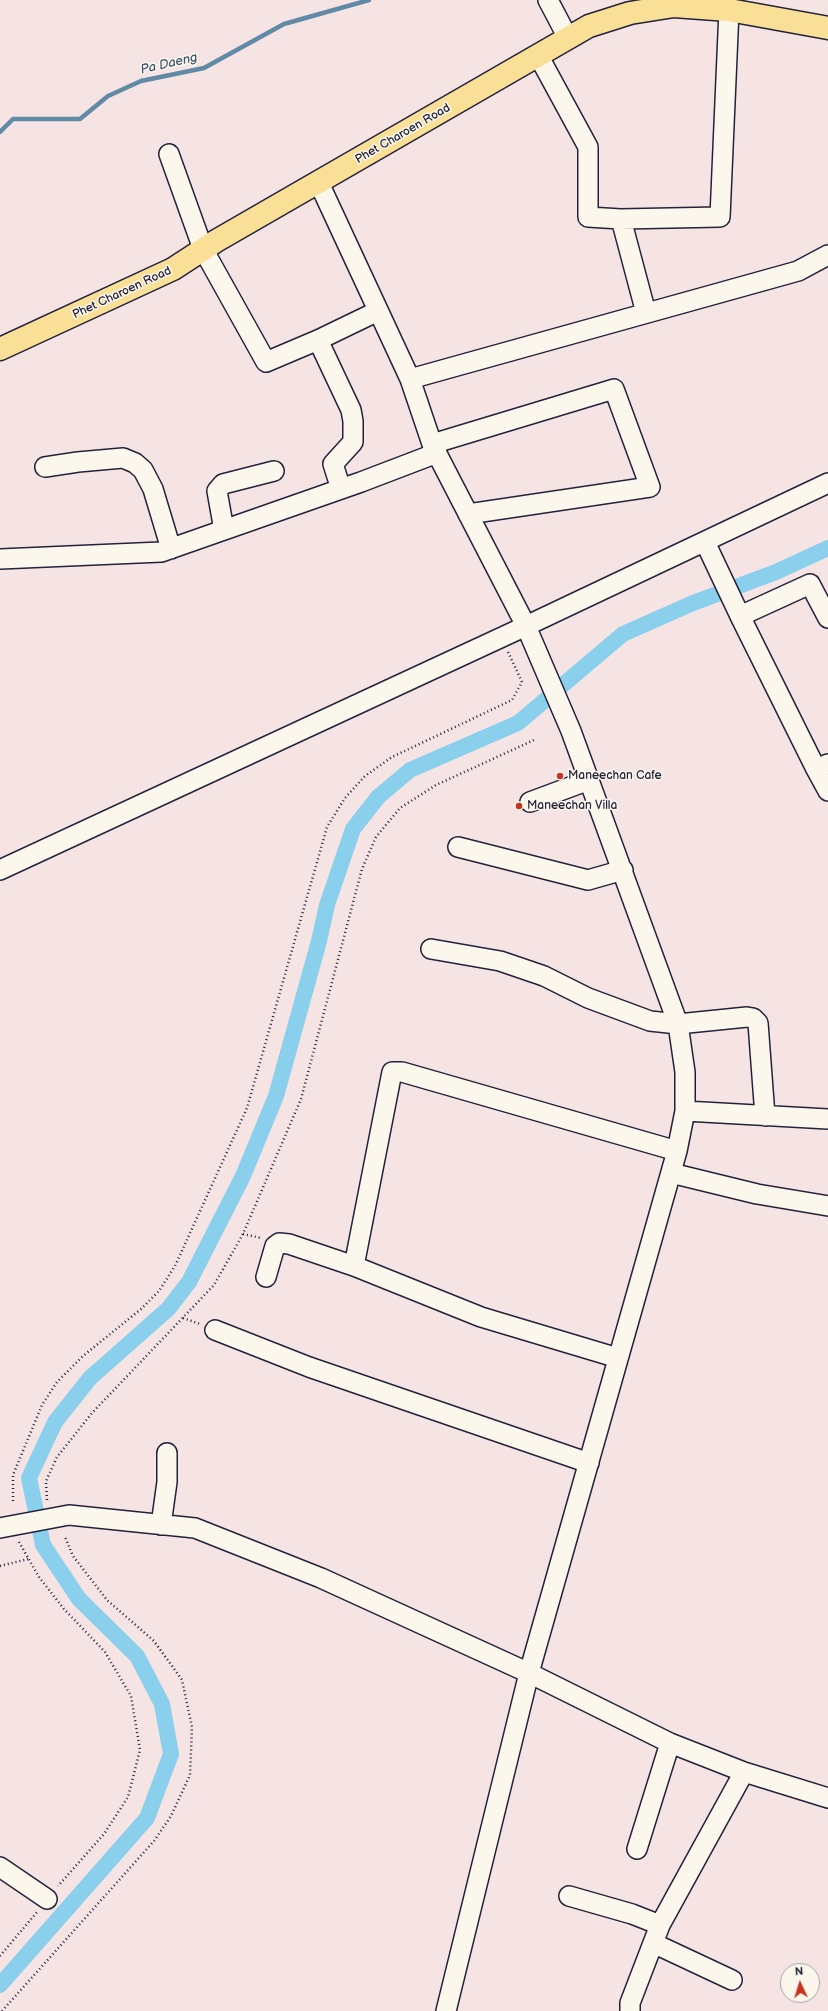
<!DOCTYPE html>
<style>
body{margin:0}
#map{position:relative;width:828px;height:2011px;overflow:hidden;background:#f6e4e5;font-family:"Balsamiq Sans",sans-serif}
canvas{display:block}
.north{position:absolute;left:780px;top:1963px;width:40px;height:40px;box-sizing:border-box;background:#fbf7ec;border:1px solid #a4a2a5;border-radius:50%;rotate:356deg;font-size:11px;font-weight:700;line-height:16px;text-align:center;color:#22223b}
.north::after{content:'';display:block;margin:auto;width:14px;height:18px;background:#c8321e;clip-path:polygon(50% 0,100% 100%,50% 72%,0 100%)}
</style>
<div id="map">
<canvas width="828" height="2011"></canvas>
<div class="north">N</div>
</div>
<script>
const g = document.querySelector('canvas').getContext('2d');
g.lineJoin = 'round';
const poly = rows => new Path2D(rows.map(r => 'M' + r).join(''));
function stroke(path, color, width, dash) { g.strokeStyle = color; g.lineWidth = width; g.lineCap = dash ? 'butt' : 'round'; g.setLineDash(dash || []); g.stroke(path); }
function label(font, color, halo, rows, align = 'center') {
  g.font = font + ' "Balsamiq Sans",sans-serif'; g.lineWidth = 3; g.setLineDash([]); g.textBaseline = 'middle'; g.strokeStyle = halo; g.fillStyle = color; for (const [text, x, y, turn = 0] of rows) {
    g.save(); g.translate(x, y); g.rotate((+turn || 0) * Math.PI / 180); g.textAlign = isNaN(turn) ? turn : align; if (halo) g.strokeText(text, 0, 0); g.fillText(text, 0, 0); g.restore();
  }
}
const stream = poly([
 [0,132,13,119,80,119,108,96,141,81,204,68,284,24,369,0]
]);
const canal = poly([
 [0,1985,147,1818,171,1754,162,1704,137,1656,79,1599,43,1545,29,1478,55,1422,90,1378,168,1309,189,1282,243,1176,276,1096,319,941,327,905,353,829,378,797,410,770,518,723,623,634,693,603,776,572,828,548]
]);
const path = poly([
 [243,1234,261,1238],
 [183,1318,200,1324],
 [47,1500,46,1481,57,1457,92,1413,214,1285,243,1234,301,1099,362,869,376,837,400,808,436,785,534,740],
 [13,1501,13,1475,42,1405,57,1382,83,1356,141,1309,159,1291,175,1266,247,1108,327,827,345,798,365,776,392,757,512,700,522,682,508,652],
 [19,1542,39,1577,64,1609,105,1652,131,1696,140,1750,128,1797,104,1834,58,1886],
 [0,1566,28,1559],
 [0,1956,37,1912],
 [2,2011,154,1841,171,1816,190,1775,192,1727,182,1680,154,1641,107,1600,73,1556,65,1537]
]);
const minor = poly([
 [548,0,568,38],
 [538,55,588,147,588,217,621,219,720,217,729,10],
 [169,154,203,249,266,362,318,340,378,311],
 [319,183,410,379,432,444,526,626,571,731,678,1024,685,1072,685,1111,677,1151,529,1673,446,2011],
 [621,219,646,313],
 [318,340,351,410,353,421,353,442,333,464,341,489],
 [410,379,798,271,828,255],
 [432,444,614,389,650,487,468,514],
 [45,467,78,462,123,458,135,463,143,470,153,489,171,549],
 [224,530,217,491,223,484,274,471],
 [705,542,740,616],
 [0,559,161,552,361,482,437,453],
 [828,618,810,584,740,616,816,769,828,764],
 [816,769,828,791],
 [530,802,589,780],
 [458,847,588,880,623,870],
 [0,870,526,626,828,483],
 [431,949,500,961,544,976,588,998,650,1021,678,1024,747,1017,753,1018,758,1023,765,1116],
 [685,1111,828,1119],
 [671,1173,757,1194,828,1206],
 [266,1277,275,1246,279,1243,289,1244,354,1266],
 [215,1330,309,1367,589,1463],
 [618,1358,481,1317,354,1266,392,1072,402,1072,677,1151],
 [161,1525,167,1482,167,1453],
 [0,1528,69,1515,195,1528,321,1578,529,1673,670,1743,744,1772,828,1798],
 [637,1849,670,1743],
 [0,1867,47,1899],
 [569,1896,632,1914,660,1925],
 [653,1943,732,1980],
 [630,2011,630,2003,660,1925,744,1772]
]);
const major = poly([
 [0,349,173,269,216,241,589,26,630,13,674,6,729,10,828,28]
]);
const markers = [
 [560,776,4,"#c8321e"],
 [519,806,4,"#c8321e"]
];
const streetNames = [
 ["Phet Charoen Road",403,134,-30],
 ["Phet Charoen Road",122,293,-25]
];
const poiNames = [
 ["Maneechan Cafe",568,776],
 ["Maneechan Villa",527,806]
];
const waterNames = [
 ["Pa Daeng",169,64,-13]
];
stroke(stream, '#608aa5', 4.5);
stroke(canal, '#8acfec', 16);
stroke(minor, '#22223b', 22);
stroke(major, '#22223b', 25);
stroke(path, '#22223b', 2.5, [1, 3]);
stroke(minor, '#fbf7ec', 19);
stroke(major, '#fadf96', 22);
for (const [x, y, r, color] of markers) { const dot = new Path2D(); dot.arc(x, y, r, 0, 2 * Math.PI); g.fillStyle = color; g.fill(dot); stroke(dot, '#fbf7ec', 1.5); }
label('12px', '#22223b', '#fbf7ec', streetNames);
label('12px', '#22223b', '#fbf7ec', poiNames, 'left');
label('italic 13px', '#415670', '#fbf7ec', waterNames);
</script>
